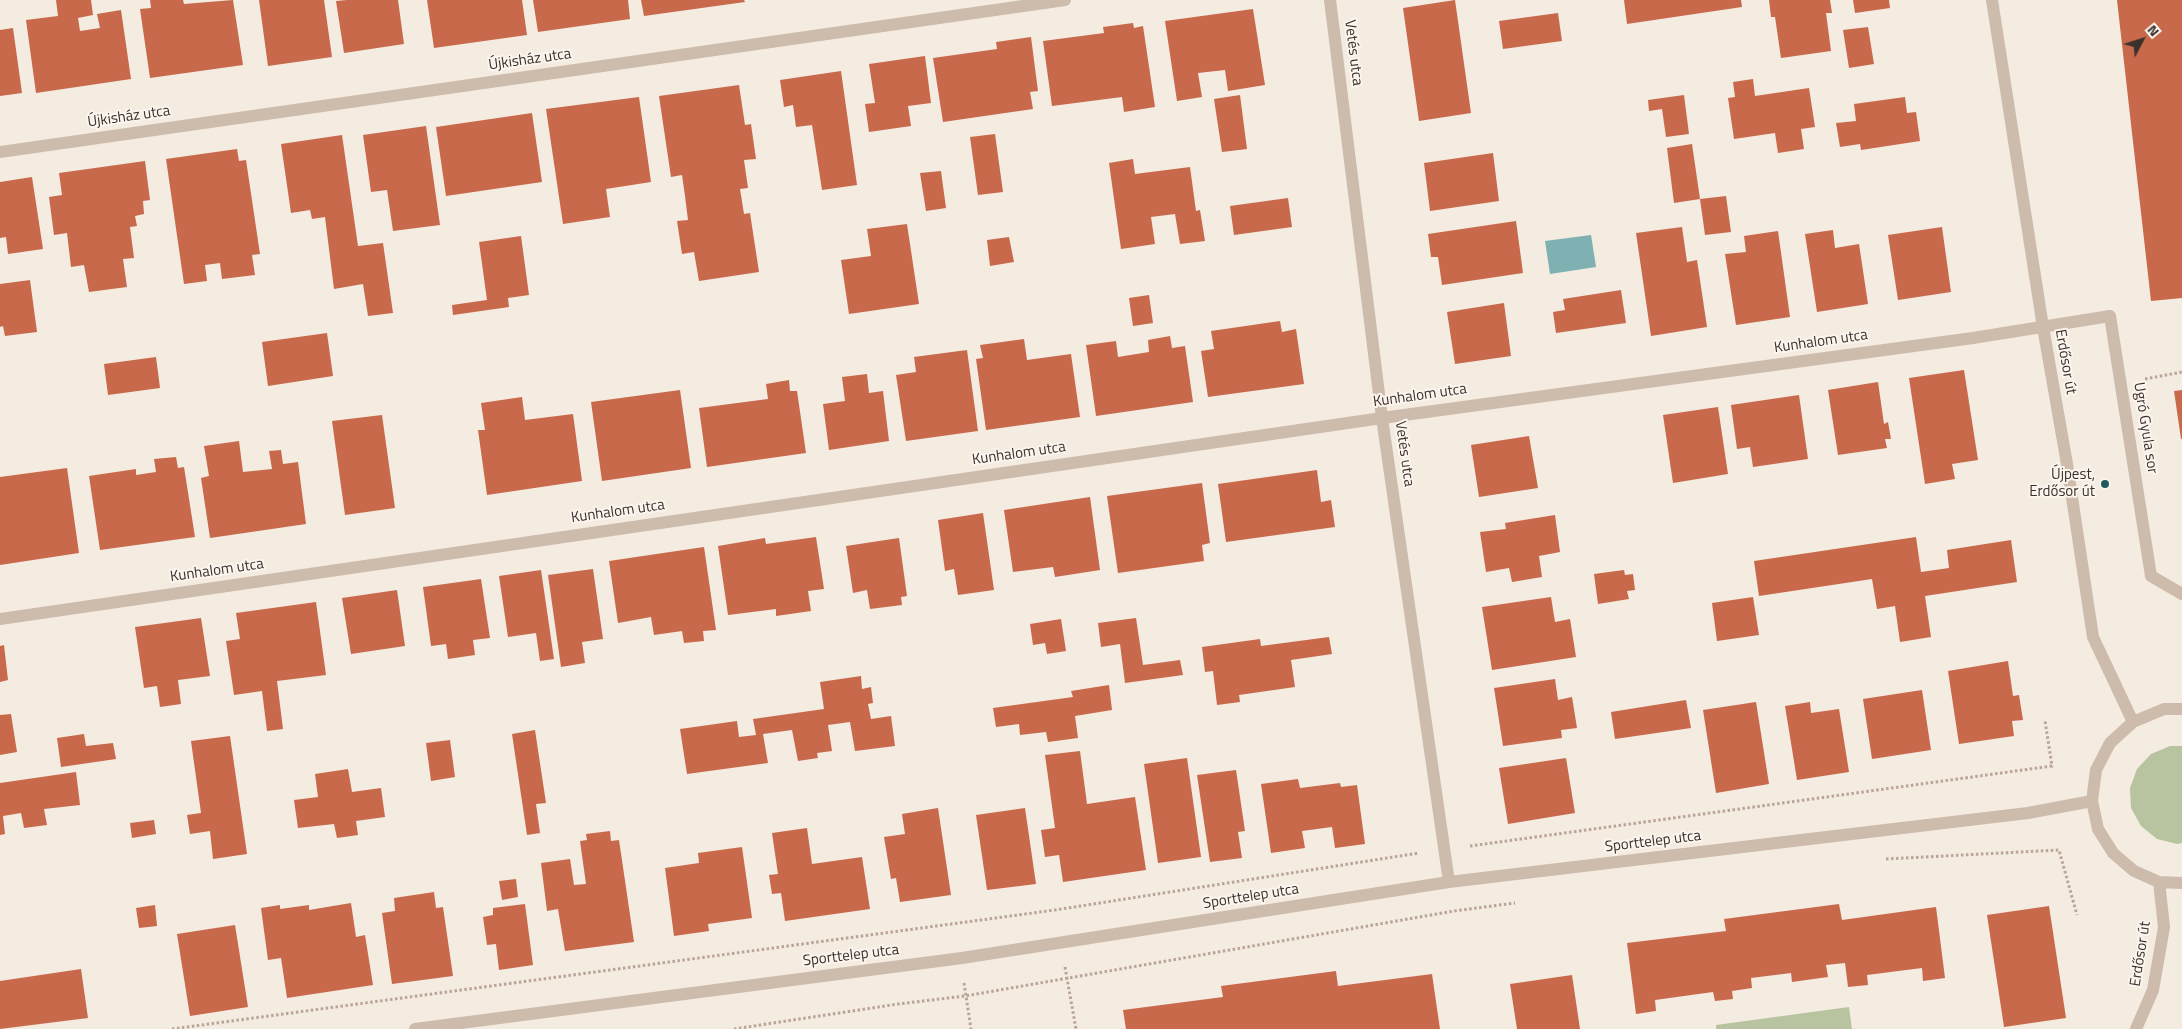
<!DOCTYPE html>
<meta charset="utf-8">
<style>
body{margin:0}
#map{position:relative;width:2182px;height:1029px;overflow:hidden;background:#f4ebe1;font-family:"Titillium Web",sans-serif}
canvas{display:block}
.north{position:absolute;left:2117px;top:15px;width:50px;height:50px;-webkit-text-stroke:4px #fbf5ee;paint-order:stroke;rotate:50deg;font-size:14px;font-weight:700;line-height:20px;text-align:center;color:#3b302b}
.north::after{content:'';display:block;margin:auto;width:18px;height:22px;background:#3b302b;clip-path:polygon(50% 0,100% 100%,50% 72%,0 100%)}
</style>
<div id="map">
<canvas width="2182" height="1029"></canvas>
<div class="north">N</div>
</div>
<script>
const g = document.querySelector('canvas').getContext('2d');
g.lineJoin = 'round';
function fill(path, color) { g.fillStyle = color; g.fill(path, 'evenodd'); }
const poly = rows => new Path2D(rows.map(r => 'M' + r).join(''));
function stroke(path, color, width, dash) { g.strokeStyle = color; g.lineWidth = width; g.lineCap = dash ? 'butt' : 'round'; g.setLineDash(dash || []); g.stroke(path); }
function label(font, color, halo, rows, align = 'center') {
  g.font = font + ' "Titillium Web",sans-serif'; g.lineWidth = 4; g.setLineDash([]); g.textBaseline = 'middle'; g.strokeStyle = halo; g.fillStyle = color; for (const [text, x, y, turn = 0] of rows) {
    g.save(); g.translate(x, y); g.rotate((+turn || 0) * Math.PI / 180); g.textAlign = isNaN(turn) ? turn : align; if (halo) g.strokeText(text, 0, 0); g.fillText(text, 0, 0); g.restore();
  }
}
const green = poly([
 [2170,746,2182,746,2182,843,2177,844,2157,839,2141,826,2131,808,2130,788,2137,769,2151,754],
 [1849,1007,1852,1029,1716,1029,1716,1025]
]);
const water = poly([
 [1591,235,1596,267,1550,274,1545,241]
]);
const building = poly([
 [56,0,91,0,93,15,78,18,80,31,100,28,97,14,121,10,131,79,36,93,26,20,58,16],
 [150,0,183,0,184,4,233,0,243,65,150,78,140,9,151,8],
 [259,0,324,0,332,57,268,66],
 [347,0,398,0,404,44,344,53,336,1],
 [427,0,522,0,527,35,434,48],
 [533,0,628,0,630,19,538,32],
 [641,0,744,0,745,2,644,16],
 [1455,0,1471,113,1419,121,1403,8],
 [1624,0,1741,0,1742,7,1627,24],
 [1769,0,1830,0,1832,13,1826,13,1831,51,1781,58,1775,17,1771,17],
 [1853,0,1889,0,1890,8,1855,13],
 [2117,0,2182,0,2182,298,2151,301],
 [1253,9,1265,85,1228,91,1225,70,1198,73,1202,97,1177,101,1165,21],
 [1558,13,1562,41,1503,49,1499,21],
 [1133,23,1134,28,1143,26,1155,107,1124,112,1122,97,1052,106,1043,41,1104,33,1103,27],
 [1868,27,1874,64,1849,68,1843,30],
 [13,28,22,93,0,96,0,30],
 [1031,37,1038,91,1030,92,1033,109,943,122,933,58,997,49,996,42],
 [925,56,931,103,908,106,911,126,869,132,865,104,875,103,869,64],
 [841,71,857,185,822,190,812,125,796,127,793,105,784,107,780,80],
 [1753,79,1755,96,1809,88,1815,127,1801,129,1804,149,1778,153,1775,133,1734,139,1728,98,1735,97,1733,82],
 [739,85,745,125,751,124,756,159,744,160,748,188,740,189,744,214,750,213,759,272,699,281,694,252,682,254,677,221,688,220,685,196,682,175,671,177,659,96],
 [1240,95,1247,149,1222,152,1214,99],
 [1684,95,1689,134,1666,137,1662,109,1649,111,1648,100],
 [639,97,651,182,606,189,610,217,563,224,546,109],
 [1905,97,1907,113,1916,112,1920,141,1861,150,1860,144,1840,147,1836,123,1856,121,1854,104],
 [532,113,542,182,446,196,436,127],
 [426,126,440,225,393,231,387,190,371,192,363,135],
 [995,134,1003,192,978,195,970,137],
 [342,135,358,246,383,243,393,313,368,316,363,284,334,289,325,217,312,219,310,210,291,213,281,144],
 [1692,144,1700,199,1674,203,1667,148],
 [237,149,239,161,246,160,260,254,252,255,255,275,222,279,220,263,205,265,207,281,184,284,166,159],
 [1493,153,1499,201,1430,211,1424,163],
 [1133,159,1135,174,1190,167,1196,211,1200,210,1205,241,1180,244,1175,214,1151,217,1155,244,1121,249,1109,163],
 [145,161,150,200,143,201,144,214,135,216,137,226,130,227,134,258,123,259,127,287,89,292,84,265,71,267,67,233,54,235,49,197,62,195,59,173],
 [941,171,946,208,926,211,920,173],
 [32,177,43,249,8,254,6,237,0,238,0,182],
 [1726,196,1731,232,1705,235,1700,199],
 [1288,198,1292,227,1234,235,1230,206],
 [1516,221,1523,273,1442,285,1438,257,1431,257,1428,234],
 [907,224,919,304,849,314,841,260,871,256,867,229],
 [1682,227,1687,262,1697,260,1707,327,1651,336,1636,233],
 [1942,227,1951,292,1898,300,1888,235],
 [1833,230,1835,248,1859,244,1868,304,1817,312,1805,234],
 [1778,231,1790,317,1736,325,1725,254,1746,252,1744,236],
 [521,236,529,295,508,298,509,307,453,315,452,305,487,300,479,242],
 [1009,237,1014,262,990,266,987,240],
 [30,280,37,332,5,336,3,326,0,327,0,284],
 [1621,290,1626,323,1556,333,1553,312,1565,310,1563,299],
 [1149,295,1153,323,1133,326,1129,298],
 [1504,303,1511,356,1455,364,1447,312],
 [1280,321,1282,332,1296,329,1304,384,1208,397,1201,351,1214,349,1211,331],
 [327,333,333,376,268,386,262,342],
 [1170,336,1172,348,1185,346,1193,402,1096,416,1086,345,1116,341,1118,357,1149,352,1148,340],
 [1024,339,1027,360,1071,354,1080,417,986,430,976,359,983,358,980,345],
 [967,350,978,431,906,441,896,375,916,372,914,357],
 [156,357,160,388,108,395,104,364],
 [1964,370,1978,460,1952,464,1955,479,1925,484,1909,378],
 [867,374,869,393,883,391,889,441,829,450,823,404,845,401,842,377],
 [789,380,790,391,797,391,806,453,707,467,699,408,768,399,766,384],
 [1878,382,1884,424,1888,422,1891,439,1885,439,1887,448,1838,455,1828,390],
 [680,390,691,468,602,481,591,402],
 [2182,390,2182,439,2181,439,2174,391],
 [1799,395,1808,459,1753,467,1750,447,1737,449,1731,405],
 [522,397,525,420,573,414,582,481,487,495,478,430,485,430,481,403],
 [1718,407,1728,474,1673,483,1663,415],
 [382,415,395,508,345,515,332,421],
 [1529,436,1538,488,1479,497,1471,445],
 [239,441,243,472,272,469,269,451,281,450,283,464,298,462,306,524,210,538,201,478,209,476,204,446],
 [176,457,178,468,184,467,195,537,100,550,89,476,136,469,136,475,156,472,154,459],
 [67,468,79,553,0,565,0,477],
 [1317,470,1321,502,1331,500,1335,527,1226,542,1218,484],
 [1202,483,1210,543,1202,545,1204,561,1118,573,1107,496],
 [1090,497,1100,570,1055,577,1053,567,1013,572,1004,510],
 [983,513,994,590,958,595,954,569,945,571,938,520],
 [1555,515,1560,552,1539,556,1542,577,1512,582,1509,568,1486,572,1480,532,1506,529,1505,523],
 [816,537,824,589,808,591,811,611,776,616,776,609,728,615,718,546,765,538,766,544],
 [1916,537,1921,572,1949,568,1947,550,2011,540,2017,582,1925,596,1931,637,1900,642,1895,606,1877,609,1872,579,1759,596,1754,561],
 [899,538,907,596,901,597,902,605,870,609,867,590,853,593,846,546],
 [704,547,716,630,703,631,704,641,684,643,682,631,654,635,651,617,618,623,609,561],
 [593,569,603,639,582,642,585,663,561,667,548,575],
 [541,570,554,659,540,661,536,633,508,637,499,576],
 [1624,570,1625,575,1633,574,1635,590,1627,591,1629,599,1598,604,1594,574],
 [481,579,490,638,473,640,475,655,448,659,446,644,431,646,423,587],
 [397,590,405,646,351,654,342,598],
 [1551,597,1555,622,1570,619,1576,657,1492,670,1482,607],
 [1753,597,1759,635,1717,641,1712,603],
 [316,602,326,675,277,681,283,729,267,731,262,691,234,695,226,641,240,639,236,613],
 [201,618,210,676,178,680,181,704,160,707,157,686,144,688,135,627],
 [1136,618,1143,665,1180,660,1183,675,1125,683,1120,644,1101,647,1098,623],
 [1061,619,1066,651,1047,654,1045,643,1033,645,1030,624],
 [1329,637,1332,654,1291,660,1295,687,1239,695,1240,702,1217,705,1213,671,1205,672,1202,647,1260,639,1261,646],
 [4,645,8,680,0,682,0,646],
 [2008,661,2013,696,2019,695,2023,720,2012,721,2014,736,1959,744,1948,671],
 [861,676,862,689,871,687,873,703,868,704,871,719,891,716,895,746,855,751,850,722,828,725,832,751,817,753,818,758,798,761,792,730,763,734,768,763,687,774,680,729,737,721,739,737,756,735,753,719,824,709,820,682],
 [1555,679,1558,700,1572,697,1577,728,1561,730,1562,738,1503,746,1494,688],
 [1109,685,1112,710,1075,716,1078,738,1048,742,1046,732,1020,735,1019,724,996,727,993,708,1073,697,1071,691],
 [1922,690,1931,750,1872,759,1863,699],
 [1686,700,1691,728,1615,739,1611,712],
 [1756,702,1769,784,1716,793,1703,710],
 [1810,702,1811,713,1839,709,1849,772,1797,780,1785,706],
 [11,714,17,752,0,755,0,715],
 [535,730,546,803,536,804,540,833,527,835,512,734],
 [84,734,86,746,113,743,116,759,61,767,57,738],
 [230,736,247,854,213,859,210,831,190,834,187,815,201,813,191,741],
 [450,740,455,777,431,781,426,743],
 [1080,751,1087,804,1135,797,1146,870,1063,882,1059,855,1045,857,1041,830,1055,828,1045,755],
 [1187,758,1201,857,1158,863,1144,764],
 [1566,758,1575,813,1508,824,1499,768],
 [348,769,352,792,381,788,385,817,356,821,358,835,337,838,334,824,298,828,294,800,318,797,315,774],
 [1236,770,1245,831,1238,832,1242,858,1210,862,1197,775],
 [76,772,80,805,44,809,47,825,24,828,21,813,3,816,5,834,0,835,0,783],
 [1298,779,1300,788,1340,783,1341,787,1357,785,1365,844,1335,848,1332,827,1302,831,1305,848,1271,853,1261,784],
 [938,808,951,895,900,902,896,878,891,879,884,837,905,834,902,814],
 [1025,808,1036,884,987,890,976,815],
 [154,820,156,834,132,838,130,823],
 [807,828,812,864,862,857,870,909,785,921,781,893,772,894,769,875,778,874,772,833],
 [610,831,611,841,619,840,634,942,565,951,558,909,547,911,541,863,570,859,574,885,586,884,580,841,587,840,586,834],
 [742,847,752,918,708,924,709,931,674,936,665,868,699,863,698,853],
 [516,879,518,897,502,900,499,881],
 [434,892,436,908,443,907,453,976,392,984,382,913,395,911,394,898],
 [351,903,356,937,365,935,373,985,287,998,281,958,268,960,261,908,280,905,280,909,309,905,309,910],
 [525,904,533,965,499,970,496,944,487,945,483,917,493,915,493,908],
 [1839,904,1842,920,1936,907,1945,978,1923,981,1922,968,1867,975,1868,985,1848,987,1845,963,1826,965,1828,977,1792,982,1791,973,1751,978,1752,988,1732,991,1733,999,1715,1001,1713,992,1655,1000,1656,1011,1636,1014,1627,943,1726,931,1724,919],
 [155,905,157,926,139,928,136,908],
 [2049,906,2066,1018,2004,1027,1987,915],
 [235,925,248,1007,190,1016,177,934],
 [81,969,88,1018,0,1029,0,981],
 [1336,971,1338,986,1432,974,1440,1029,1126,1029,1123,1010,1223,997,1221,986],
 [1572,975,1580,1029,1517,1029,1510,984]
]);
const path = poly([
 [2145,379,2182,372],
 [1470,846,2052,766,2045,721],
 [1886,859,2059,850,2077,915],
 [1065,967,1076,1029],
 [964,983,971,1029],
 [172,1029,1055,910,1419,853],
 [734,1029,898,1004,965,996,1454,911,1515,903]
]);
const minor = poly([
 [1330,0,1382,418,1449,882],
 [1992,0,2043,327,2067,464,2093,637,2133,722],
 [0,152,1065,0],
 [0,619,1382,418,1973,338,2110,316,2151,576,2182,594],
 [2182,709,2164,709,2133,722,2110,743,2096,770,2092,801,2098,829,2113,853,2134,871,2159,882,2182,883],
 [415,1029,962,958,1449,882,2028,813,2092,801],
 [2136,1029,2153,990,2164,927,2159,882]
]);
const markers = [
 [2105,484,5,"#1f5a5e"]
];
const streetNames = [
 ["Vetés utca",1353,53,83],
 ["Újkisház utca",530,60,-8],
 ["Újkisház utca",129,117,-8],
 ["Kunhalom utca",1821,342,-8],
 ["Erdősor út",2065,362,80],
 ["Kunhalom utca",1420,396,-8],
 ["Ugró Gyula sor",2145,428,81],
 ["Kunhalom utca",1019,454,-8],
 ["Vetés utca",1404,454,82],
 ["Kunhalom utca",618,512,-8],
 ["Kunhalom utca",217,571,-8],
 ["Sporttelep utca",1653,842,-7],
 ["Sporttelep utca",1251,897,-9],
 ["Erdősor út",2141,954,-81],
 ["Sporttelep utca",851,956,-7]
];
const poiNames = [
 ["Újpest,",2095,475],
 ["Erdősor út",2095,492]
];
fill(green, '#b8c4a0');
fill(water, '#7fb0b2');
fill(building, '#c8694b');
stroke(path, '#b9a596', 3, [2.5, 2.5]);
stroke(minor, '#cdbbac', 12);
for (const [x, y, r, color] of markers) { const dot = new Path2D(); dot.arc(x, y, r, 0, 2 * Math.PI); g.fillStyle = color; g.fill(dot); stroke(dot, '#fbf5ee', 2); }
label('15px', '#3b302b', '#fbf5ee', streetNames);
label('15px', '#3b302b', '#fbf5ee', poiNames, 'right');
</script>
